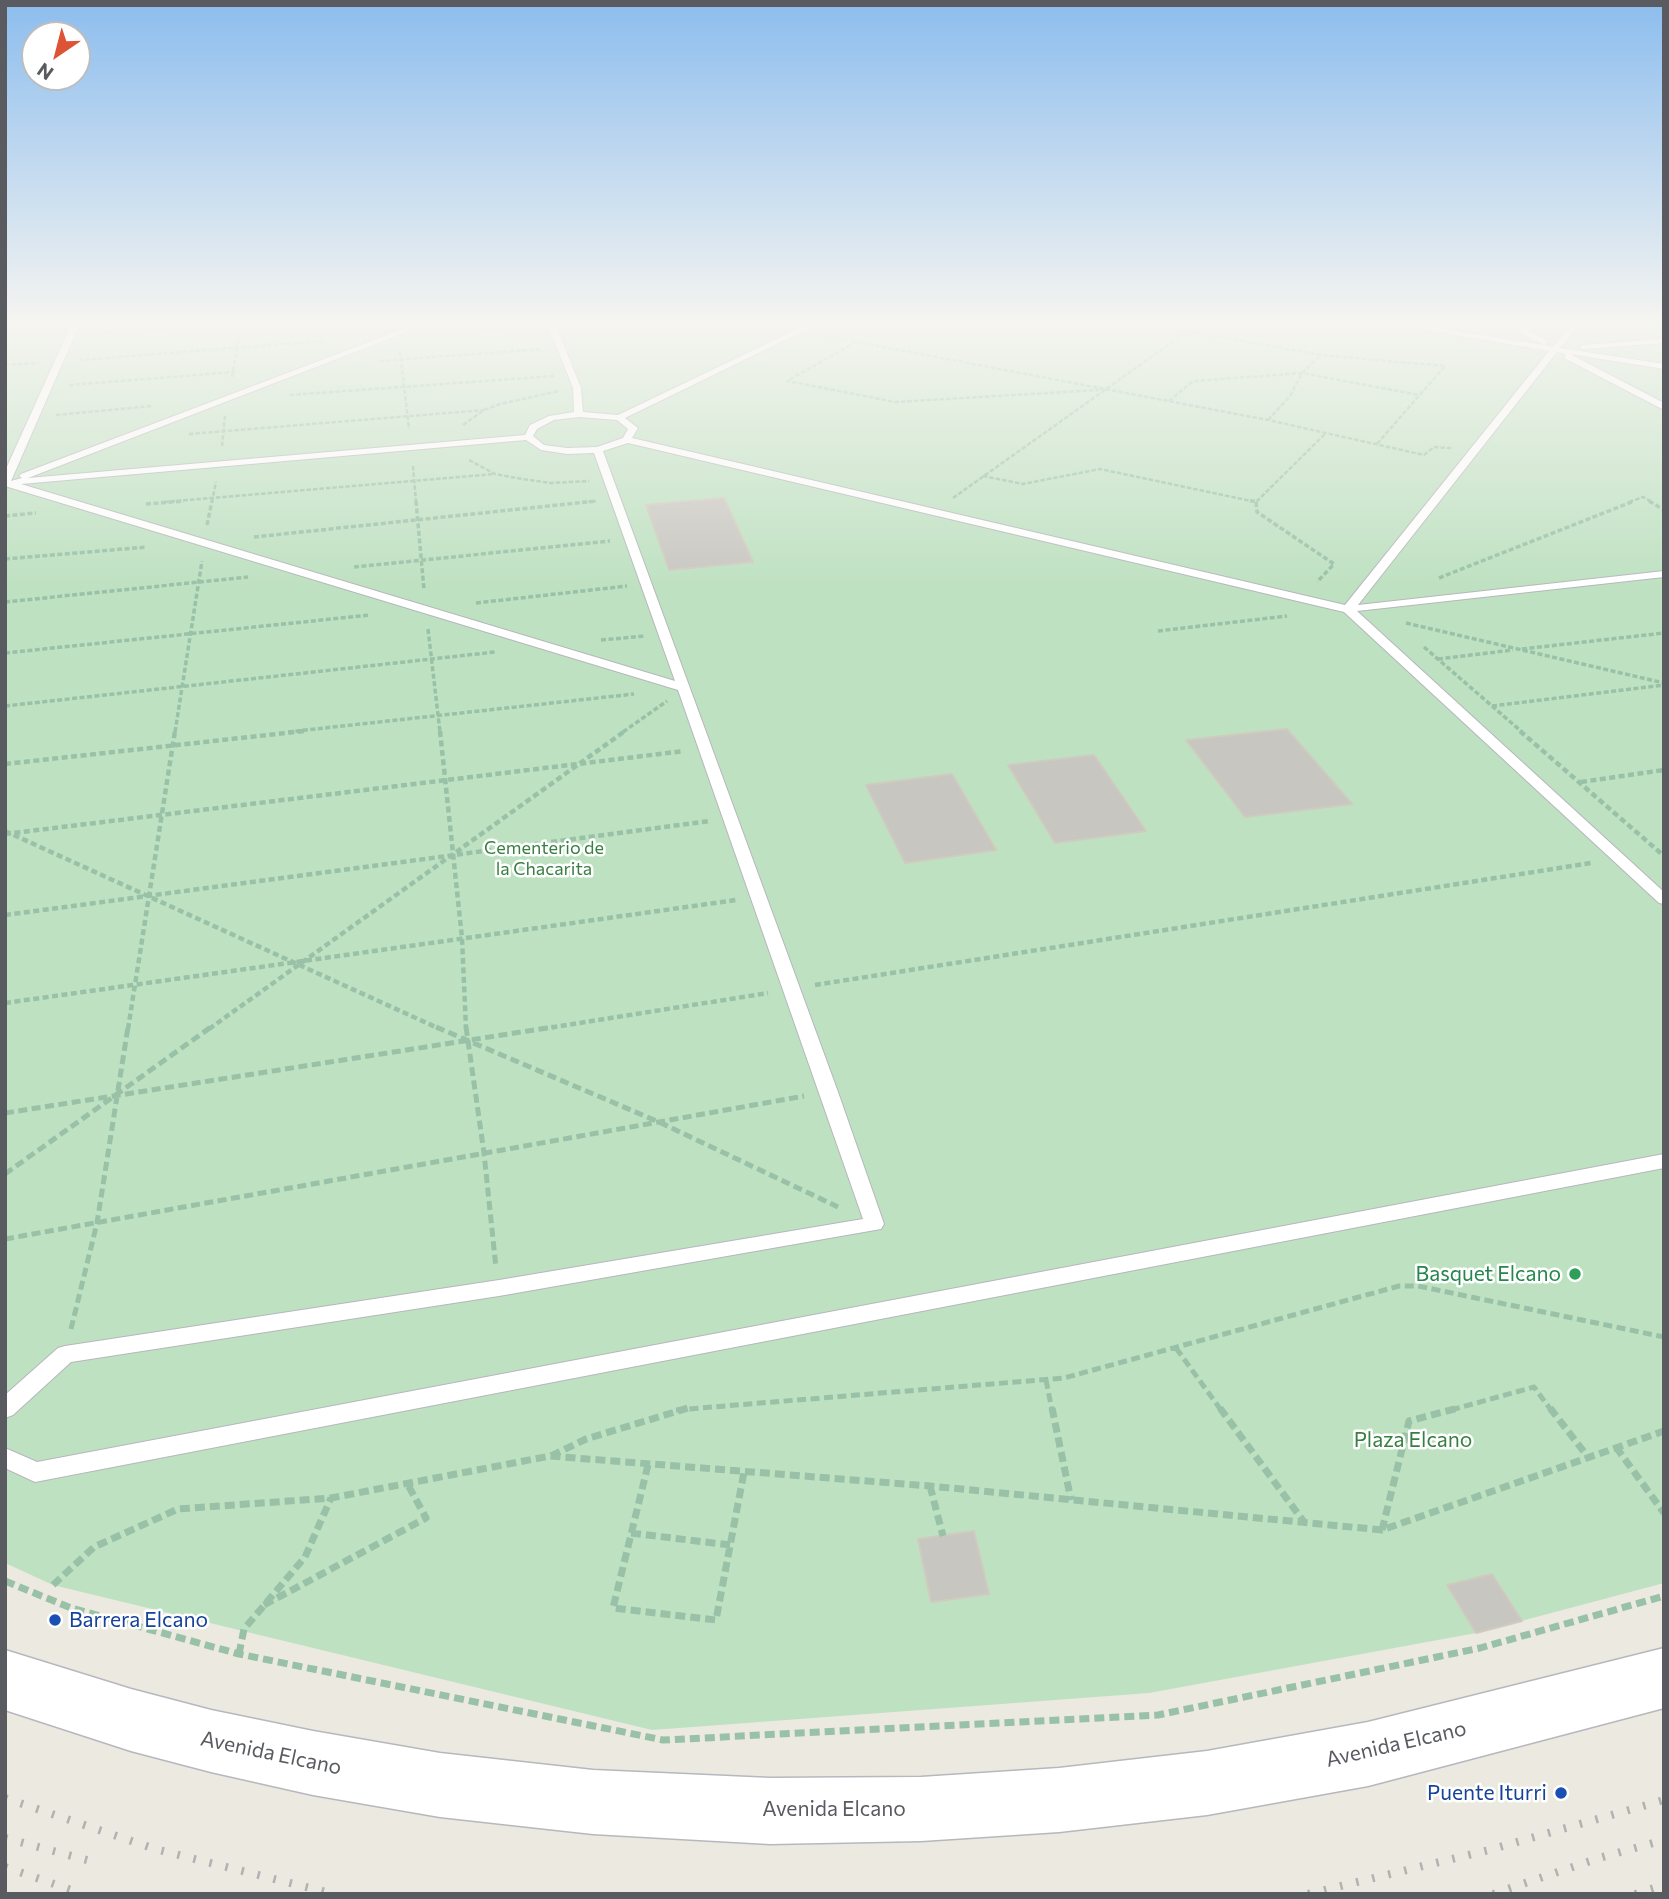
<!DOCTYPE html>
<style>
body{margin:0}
#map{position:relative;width:1669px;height:1899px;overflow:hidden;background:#ebe9e0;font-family:Commissioner,sans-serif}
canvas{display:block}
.frame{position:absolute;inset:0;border:7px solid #595b60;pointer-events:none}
.north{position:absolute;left:21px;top:21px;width:70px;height:70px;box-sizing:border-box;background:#fff;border:2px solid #bdbdbf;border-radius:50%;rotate:215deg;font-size:19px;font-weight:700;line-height:28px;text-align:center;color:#595b60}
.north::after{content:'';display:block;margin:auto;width:24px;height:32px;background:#dc5335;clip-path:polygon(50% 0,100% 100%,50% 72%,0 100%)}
</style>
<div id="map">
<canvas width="1669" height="1899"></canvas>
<div class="frame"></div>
<div class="north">N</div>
</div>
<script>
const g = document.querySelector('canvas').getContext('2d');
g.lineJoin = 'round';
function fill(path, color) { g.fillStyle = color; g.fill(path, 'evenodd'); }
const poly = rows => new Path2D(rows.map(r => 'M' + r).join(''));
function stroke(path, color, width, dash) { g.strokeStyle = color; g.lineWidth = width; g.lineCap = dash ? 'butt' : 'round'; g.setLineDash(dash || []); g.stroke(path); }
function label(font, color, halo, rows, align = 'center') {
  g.font = font + ' Commissioner,sans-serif'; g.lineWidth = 5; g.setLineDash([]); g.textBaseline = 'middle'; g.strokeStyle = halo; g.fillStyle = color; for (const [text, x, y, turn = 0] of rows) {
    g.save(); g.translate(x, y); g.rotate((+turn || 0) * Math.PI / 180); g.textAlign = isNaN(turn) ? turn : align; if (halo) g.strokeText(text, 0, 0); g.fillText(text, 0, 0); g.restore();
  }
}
const green = poly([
 [5,323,1664,323,1664,1583,1476,1633,1149,1693,652,1730,53,1585,5,1563]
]);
const building = poly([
 [724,498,753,562,669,570,646,505,724,498],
 [1287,729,1352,804,1245,817,1186,740,1287,729],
 [1094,755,1146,831,1055,843,1008,765,1094,755],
 [952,774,996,850,905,863,866,785,952,774],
 [974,1531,989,1594,931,1602,918,1539,974,1531],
 [1492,1574,1522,1621,1476,1633,1447,1585,1492,1574]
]);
const pathFar4 = poly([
 [1164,323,1187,331,1321,355,1445,366,1376,445],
 [442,332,535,326],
 [92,333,244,323],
 [831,337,1268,420,1424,455,1434,447,1451,448],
 [831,337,844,326,835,324],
 [856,342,787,381,895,402,1099,390],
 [400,351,409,429],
 [79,360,322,341],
 [380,361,542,349],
 [5,365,39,363],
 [232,377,241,323],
 [69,385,235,372],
 [290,395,554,376],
 [1169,401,1193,381,1302,373,1419,395],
 [56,415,152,406],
 [1268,420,1290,396,1302,373,1321,355],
 [463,425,484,410,500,404,559,391],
 [189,434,484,410],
 [222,446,225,416],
 [469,460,495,474,522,479,551,483,589,481],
 [413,466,416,502],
 [983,476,1023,484,1100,469,1256,502,1326,433],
 [953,498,1199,323],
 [164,502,495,474],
 [212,502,216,482],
 [582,502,596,501],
 [1629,502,1643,497,1652,502]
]);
const pathFar3 = poly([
 [416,501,424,590],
 [1250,501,1257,501],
 [1649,501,1664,510],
 [1256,502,1257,512,1334,564,1317,582],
 [146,504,184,501],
 [5,516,36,513],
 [207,525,212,501],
 [254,537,596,501],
 [5,559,147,547],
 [354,567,610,541],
 [1439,578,1634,501],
 [5,602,248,577],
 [476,603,627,586],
 [1406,623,1664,683],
 [428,629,440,732],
 [1158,631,1287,616],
 [601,640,645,636],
 [1424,647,1522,732],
 [1522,649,1664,633],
 [5,653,370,615],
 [1438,659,1513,650],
 [5,706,495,652],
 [1492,706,1664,685],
 [175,732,202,561],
 [288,732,634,694],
 [623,732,667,701]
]);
const pathFar2 = poly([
 [440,731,462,938,466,1029],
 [1520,731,1664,856],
 [5,764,304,731],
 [1581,782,1664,770],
 [5,831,440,1029],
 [5,834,684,751],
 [5,915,709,821],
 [815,985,1591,863],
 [5,1003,736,900],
 [128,1029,175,731],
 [209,1029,625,731],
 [542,1029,768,993]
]);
const pathFar1 = poly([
 [436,1027,659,1122,838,1207],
 [466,1027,484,1153,496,1268],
 [5,1113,553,1027],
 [5,1174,211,1027],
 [5,1239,804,1096],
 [71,1329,97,1223,128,1027],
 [1176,1348,1221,1410],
 [1046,1380,1052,1410],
 [676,1410,1064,1378,1399,1286,1418,1286,1664,1337],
 [1451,1410,1534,1387,1551,1410]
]);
const path = poly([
 [1052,1408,1071,1500],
 [1220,1408,1304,1522],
 [1550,1408,1588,1457],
 [1616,1447,1664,1513],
 [551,1456,586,1439,688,1408],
 [648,1465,613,1608,716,1620,744,1472],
 [930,1486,943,1536],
 [1382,1530,1409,1421,1458,1408],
 [631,1533,730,1545],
 [5,1581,71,1608,239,1654,663,1740,1158,1715,1480,1648,1664,1596],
 [53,1585,94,1547,178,1509,331,1498,550,1456,930,1486,1382,1530,1664,1431],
 [264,1605,426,1518,407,1483],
 [239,1654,244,1629,305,1557,331,1498]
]);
const service = poly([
 [72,323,80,323,11,481,22,478,19,476,21,474,419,323,430,323,28,478,525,435,530,425,549,416,574,412,573,388,547,323,555,323,581,388,583,412,618,415,810,323,820,323,625,418,638,428,632,438,1345,605,1549,351,1387,323,1405,323,1544,345,1503,323,1513,323,1548,341,1545,345,1553,347,1572,323,1580,323,1560,348,1664,364,1664,369,1570,354,1664,403,1664,410,1564,358,1566,354,1557,352,1358,605,1664,571,1664,577,1357,611,1664,892,1664,904,1659,903,1344,612,628,443,603,451,838,1092,884,1224,881,1229,499,1296,71,1362,13,1415,5,1418,5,1395,58,1348,65,1346,499,1280,863,1219,678,690,5,486,5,471,72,323],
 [579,417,617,420,628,429,623,438,597,447,567,448,544,445,533,436,537,429,554,420,579,417],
 [526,440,541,450,567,454,594,453,675,681,21,484,526,440],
 [1664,339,1664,343,1583,349,1579,347,1583,345,1664,339],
 [1664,1154,1664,1168,35,1482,5,1468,5,1448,37,1462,1664,1154]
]);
const secondary = poly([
 [1664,1648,1664,1708,1368,1786,1207,1815,1059,1832,921,1841,770,1844,593,1834,440,1817,313,1795,211,1772,131,1751,5,1710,5,1650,131,1689,211,1710,313,1731,440,1753,593,1770,770,1778,921,1777,1059,1768,1207,1751,1368,1722,1664,1648]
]);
const rail = poly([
 [5,1798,155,1849,334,1894],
 [5,1838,98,1863],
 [5,1867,83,1894],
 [1308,1894,1489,1850,1664,1800],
 [1493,1894,1599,1858,1664,1840],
 [1635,1894,1664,1885]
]);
const markers = [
 [1575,1274,7,"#2e9e5b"],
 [55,1620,7,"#1a4fb4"],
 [1561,1793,7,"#1a4fb4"]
];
const parkNames = [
 ["Cementerio de",544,848],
 ["la Chacarita",544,869]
];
const nearLeisurenames = [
 ["Basquet Elcano",1561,1274]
];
const nearParknames = [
 ["Plaza Elcano",1413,1440]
];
const nearTransitnames = [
 ["Barrera Elcano",69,1620],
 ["Puente Iturri",1547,1793,"right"]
];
const nearStreetnames = [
 ["Avenida Elcano",1396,1744,-13],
 ["Avenida Elcano",271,1753,12],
 ["Avenida Elcano",834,1809]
];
fill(green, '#bee1c1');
fill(building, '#c8c6c0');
stroke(building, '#cfcbbf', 2);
stroke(service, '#b6b7bc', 2);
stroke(secondary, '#b6b8be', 3);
stroke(pathFar4, '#98c1a7', 2.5, [4.5, 2]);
stroke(pathFar3, '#98c1a7', 3.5, [5, 2.5]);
stroke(pathFar2, '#98c1a7', 4.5, [6, 3.5]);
stroke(pathFar1, '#98c1a7', 5, [9, 4.5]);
stroke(path, '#98c1a7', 7, [10, 5]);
fill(service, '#fff');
fill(secondary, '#fff');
stroke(rail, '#b1b2b2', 8, [2.5, 14]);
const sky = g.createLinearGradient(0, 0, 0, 589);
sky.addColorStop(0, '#8cbdee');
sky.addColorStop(0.55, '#f6f5f1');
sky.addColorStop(1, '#f6f5f100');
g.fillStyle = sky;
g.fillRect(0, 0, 1669, 589);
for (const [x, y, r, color] of markers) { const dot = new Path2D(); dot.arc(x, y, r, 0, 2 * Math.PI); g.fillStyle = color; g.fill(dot); stroke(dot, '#fff', 2.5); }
label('18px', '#397e43', '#fff', parkNames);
label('21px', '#27864d', '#fff', nearLeisurenames, 'right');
label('21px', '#397e43', '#fff', nearParknames);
label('21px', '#164399', '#fff', nearTransitnames, 'left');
label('21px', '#595b60', '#fff', nearStreetnames);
</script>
